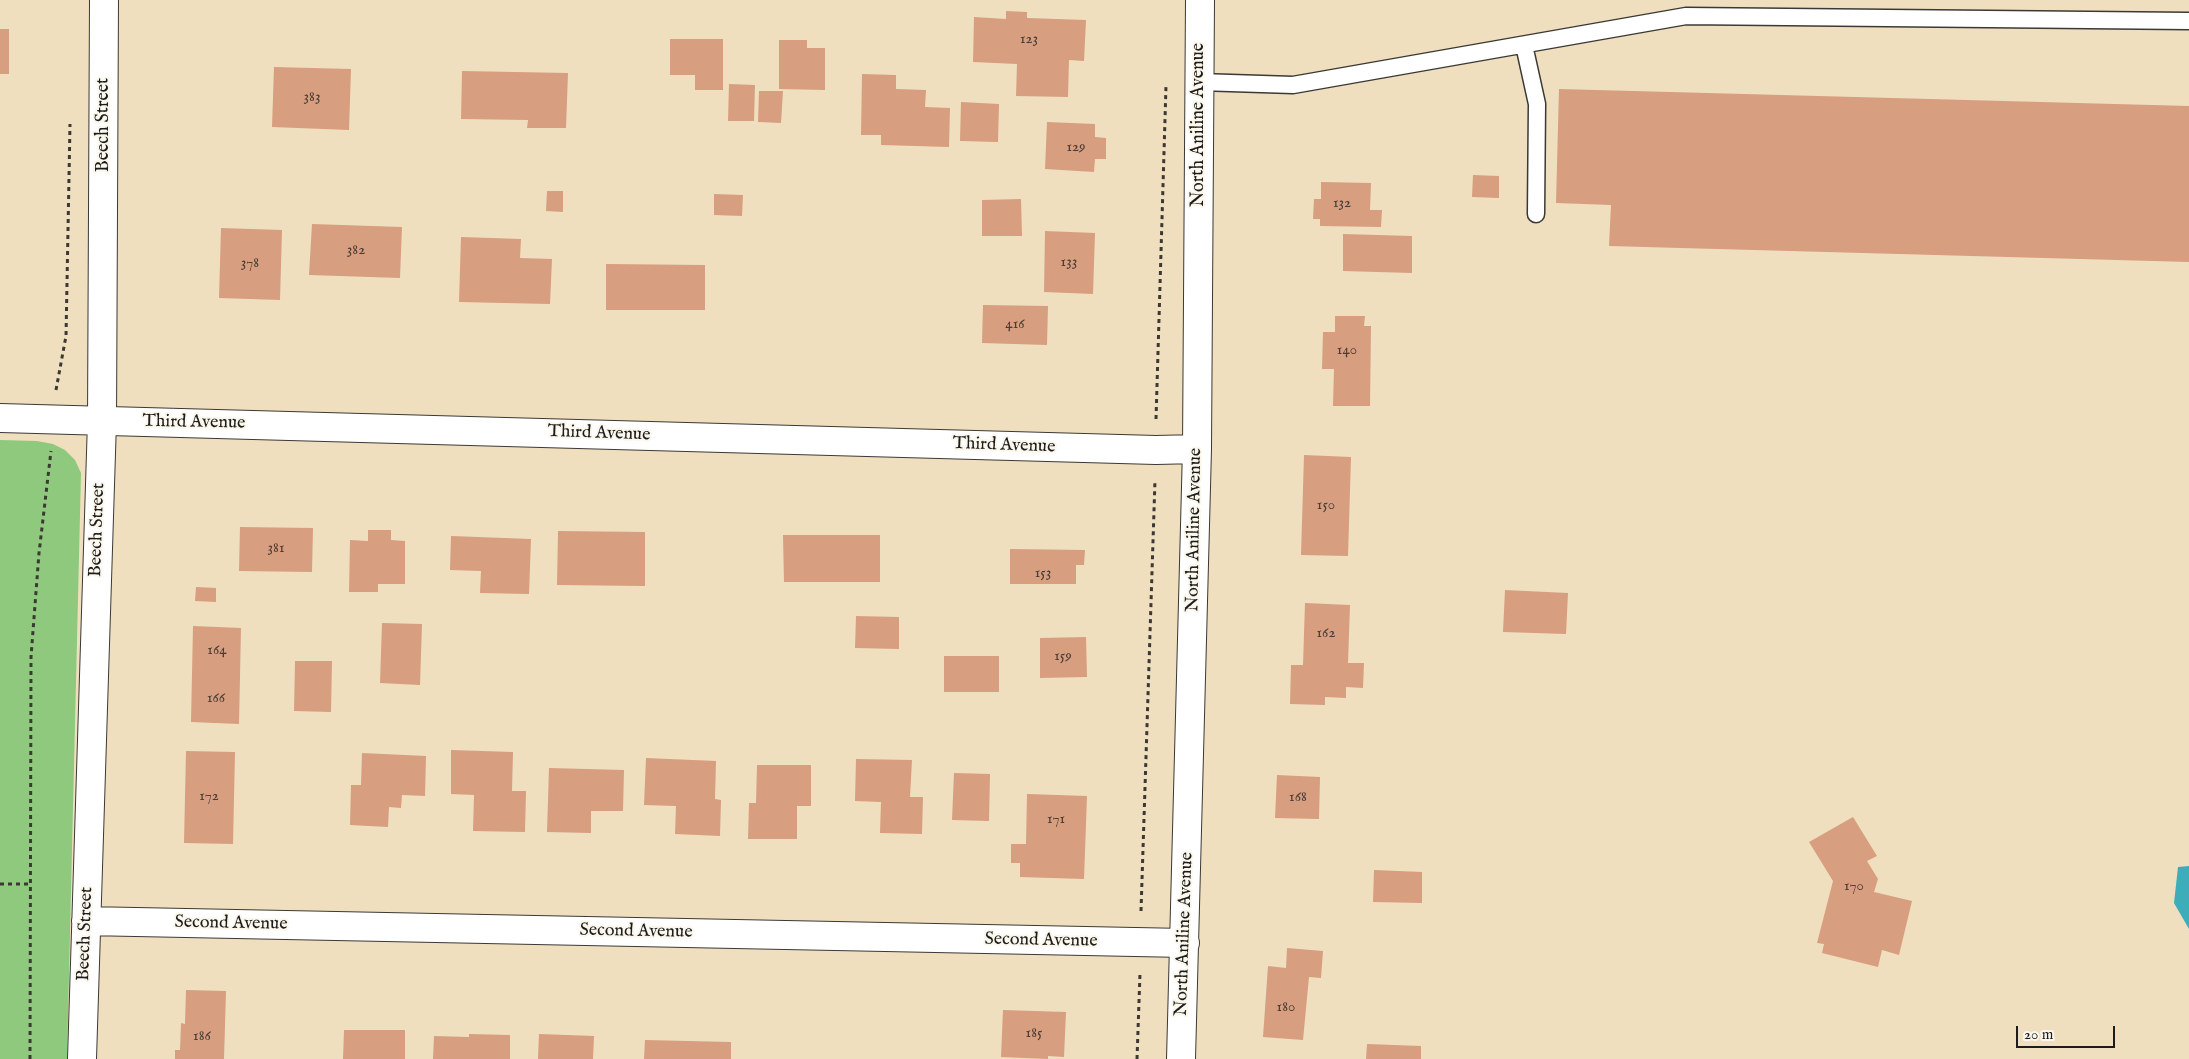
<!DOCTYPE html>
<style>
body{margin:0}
#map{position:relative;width:2189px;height:1059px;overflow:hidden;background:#efdfbf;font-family:"IM FELL English",serif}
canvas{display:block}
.scale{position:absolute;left:2016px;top:1026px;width:99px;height:22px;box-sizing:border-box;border:2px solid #1c1c1c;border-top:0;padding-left:6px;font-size:15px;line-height:18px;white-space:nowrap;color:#1c1c1c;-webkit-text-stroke:4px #fbf7ec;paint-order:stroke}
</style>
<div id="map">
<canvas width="2189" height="1059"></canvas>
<div class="scale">20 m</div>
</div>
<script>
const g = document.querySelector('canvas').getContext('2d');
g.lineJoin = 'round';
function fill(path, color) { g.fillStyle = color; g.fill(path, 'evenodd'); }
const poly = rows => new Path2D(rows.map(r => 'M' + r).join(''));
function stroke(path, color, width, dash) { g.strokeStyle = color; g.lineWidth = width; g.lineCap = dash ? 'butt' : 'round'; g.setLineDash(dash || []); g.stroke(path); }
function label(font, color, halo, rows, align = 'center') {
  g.font = font + ' "IM FELL English",serif'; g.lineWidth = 4; g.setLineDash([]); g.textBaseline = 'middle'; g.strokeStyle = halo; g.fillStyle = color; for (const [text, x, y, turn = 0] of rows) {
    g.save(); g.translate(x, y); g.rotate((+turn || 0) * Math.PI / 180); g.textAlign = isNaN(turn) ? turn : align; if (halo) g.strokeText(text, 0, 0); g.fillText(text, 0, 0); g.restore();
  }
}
const green = poly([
 [0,440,37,441,53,444,65,450,75,460,81,473,67,1059,0,1059]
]);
const water = poly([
 [2189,866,2189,929,2174,903,2178,867]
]);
const building = poly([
 [1006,11,1027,12,1027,18,1086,20,1084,61,1069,60,1068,97,1016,96,1017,64,973,62,974,17,1006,19],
 [0,29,9,29,9,74,0,74],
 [670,39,723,39,723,90,695,90,695,75,670,75],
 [779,40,807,40,807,48,825,48,825,90,779,89],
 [274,67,351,69,349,130,272,127],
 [462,71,568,73,566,128,527,128,528,120,461,119],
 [862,74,896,75,896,89,926,90,925,107,950,108,949,147,881,145,881,135,861,135],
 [729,84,755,85,754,121,728,121],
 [1559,89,2189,106,2189,262,1609,246,1611,205,1556,203],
 [759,91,783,91,781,123,758,122],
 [961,102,999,104,998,142,960,141],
 [1047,122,1095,124,1095,137,1106,138,1106,159,1095,159,1094,172,1045,169],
 [1473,175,1499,176,1499,198,1472,197],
 [1321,182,1371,183,1370,210,1382,210,1381,227,1320,226,1320,219,1313,219,1314,199,1321,199],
 [547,191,563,191,563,212,546,211],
 [714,194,743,195,742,216,714,215],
 [1021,199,1022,236,982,236,982,200],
 [312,224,402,227,400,278,309,275],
 [221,228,282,230,280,300,219,298],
 [1045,231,1095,233,1093,294,1044,292],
 [1343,234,1412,236,1412,273,1343,271],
 [461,237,521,239,520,258,552,259,550,304,459,302],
 [606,264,705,265,705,310,606,310],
 [983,305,1048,306,1047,345,982,343],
 [1335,316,1365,316,1364,326,1371,326,1370,406,1333,406,1334,369,1322,369,1323,332,1335,332],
 [1304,455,1351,457,1348,556,1301,555],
 [240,527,313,528,312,572,239,571],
 [368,530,391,530,391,540,405,541,405,584,378,584,378,592,349,592,350,540,368,541],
 [558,531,645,532,645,586,557,585],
 [783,535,880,535,880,582,784,582],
 [451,536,531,539,529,594,480,593,481,571,450,570],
 [1010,549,1085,550,1084,565,1076,565,1076,584,1010,584],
 [196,587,216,588,216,602,195,601],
 [1505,590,1568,593,1566,634,1503,632],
 [1305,603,1350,605,1348,663,1364,663,1363,688,1346,687,1346,698,1325,697,1325,705,1290,704,1291,665,1303,665],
 [856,616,899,617,899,649,855,648],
 [382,623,422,624,420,685,380,683],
 [193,626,241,628,239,724,191,722],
 [1086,637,1087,677,1040,678,1040,638],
 [944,656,999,656,999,692,944,692],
 [295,661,332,661,331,712,294,711],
 [451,750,513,752,512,791,526,791,525,832,473,831,474,795,451,794],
 [186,751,235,752,233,844,184,843],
 [362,753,426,756,425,796,402,795,401,808,389,807,388,827,350,825,351,785,361,785],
 [646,758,716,761,715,799,721,800,720,836,675,834,676,806,644,805],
 [856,759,912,760,910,797,923,797,922,834,880,833,881,802,855,801],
 [757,765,811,765,811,806,797,806,797,839,748,839,749,803,756,803],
 [549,768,624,770,623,811,591,811,591,833,547,832],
 [954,773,990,774,989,821,952,820],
 [1277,775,1320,777,1319,819,1275,818],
 [1027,794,1087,796,1084,879,1020,877,1020,863,1011,863,1011,844,1026,844],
 [1853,817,1877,856,1867,861,1878,879,1874,892,1912,901,1899,955,1882,950,1878,967,1822,953,1824,944,1817,943,1833,881,1809,842],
 [1374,870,1422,872,1422,903,1373,902],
 [1287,948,1323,951,1321,978,1309,977,1303,1040,1263,1037,1268,966,1286,968],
 [186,990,226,991,224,1059,175,1059,175,1050,180,1050,181,1023,185,1024],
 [1003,1010,1066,1012,1064,1057,1048,1056,1048,1059,1001,1057],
 [344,1030,405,1030,405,1059,343,1059],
 [469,1034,510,1035,510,1059,433,1059,434,1036,469,1037],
 [539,1034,594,1036,593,1059,538,1059],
 [645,1040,731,1042,731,1059,644,1059],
 [1367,1044,1421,1046,1421,1059,1366,1059]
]);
const path = poly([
 [56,390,66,336,70,124],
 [1156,419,1166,86],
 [0,884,31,884],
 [1141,911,1155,480],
 [30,1059,31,657,39,553,51,451],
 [1137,1059,1140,973]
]);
const service = poly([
 [1524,45,1537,104,1536,214],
 [1199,82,1293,85,1686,16,2189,21]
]);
const minor = poly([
 [0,418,1156,450,1197,449],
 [86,921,1185,943],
 [82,1059,102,421,104,0],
 [1181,1059,1197,449,1200,0]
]);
const numberNames = [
 ["123",1029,40],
 ["383",312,98],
 ["129",1076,148],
 ["132",1342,204],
 ["382",356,251],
 ["133",1069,263],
 ["378",250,264],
 ["416",1015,325],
 ["140",1347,351],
 ["150",1326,506],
 ["381",276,549],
 ["153",1043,574],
 ["162",1326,634],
 ["164",217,651],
 ["159",1063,657],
 ["166",216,699],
 ["172",209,797],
 ["168",1298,798],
 ["171",1056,820],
 ["170",1854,887],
 ["180",1286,1008],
 ["185",1034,1034],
 ["186",202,1037]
];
const streetNames = [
 ["Beech Street",104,125,-90],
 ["North Aniline Avenue",1199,125,-90],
 ["Third Avenue",194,423,1],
 ["Third Avenue",599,434,2],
 ["Third Avenue",1004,446,2],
 ["Beech Street",98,530,-88],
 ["North Aniline Avenue",1195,530,-89],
 ["Second Avenue",231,924,1],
 ["Second Avenue",636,932,1],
 ["Beech Street",86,934,-88],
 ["North Aniline Avenue",1185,934,-88],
 ["Second Avenue",1041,941,1]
];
fill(green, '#8fc97d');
fill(water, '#3dadb9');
fill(building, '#d79e7f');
stroke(service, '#3c3934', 19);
stroke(minor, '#3c3934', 30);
stroke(path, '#3c3934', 3, [4, 4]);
stroke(service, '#fff', 16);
stroke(minor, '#fff', 28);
label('15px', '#4b3c35', null, numberNames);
label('18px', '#1c1c1c', '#fbf7ec', streetNames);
</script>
